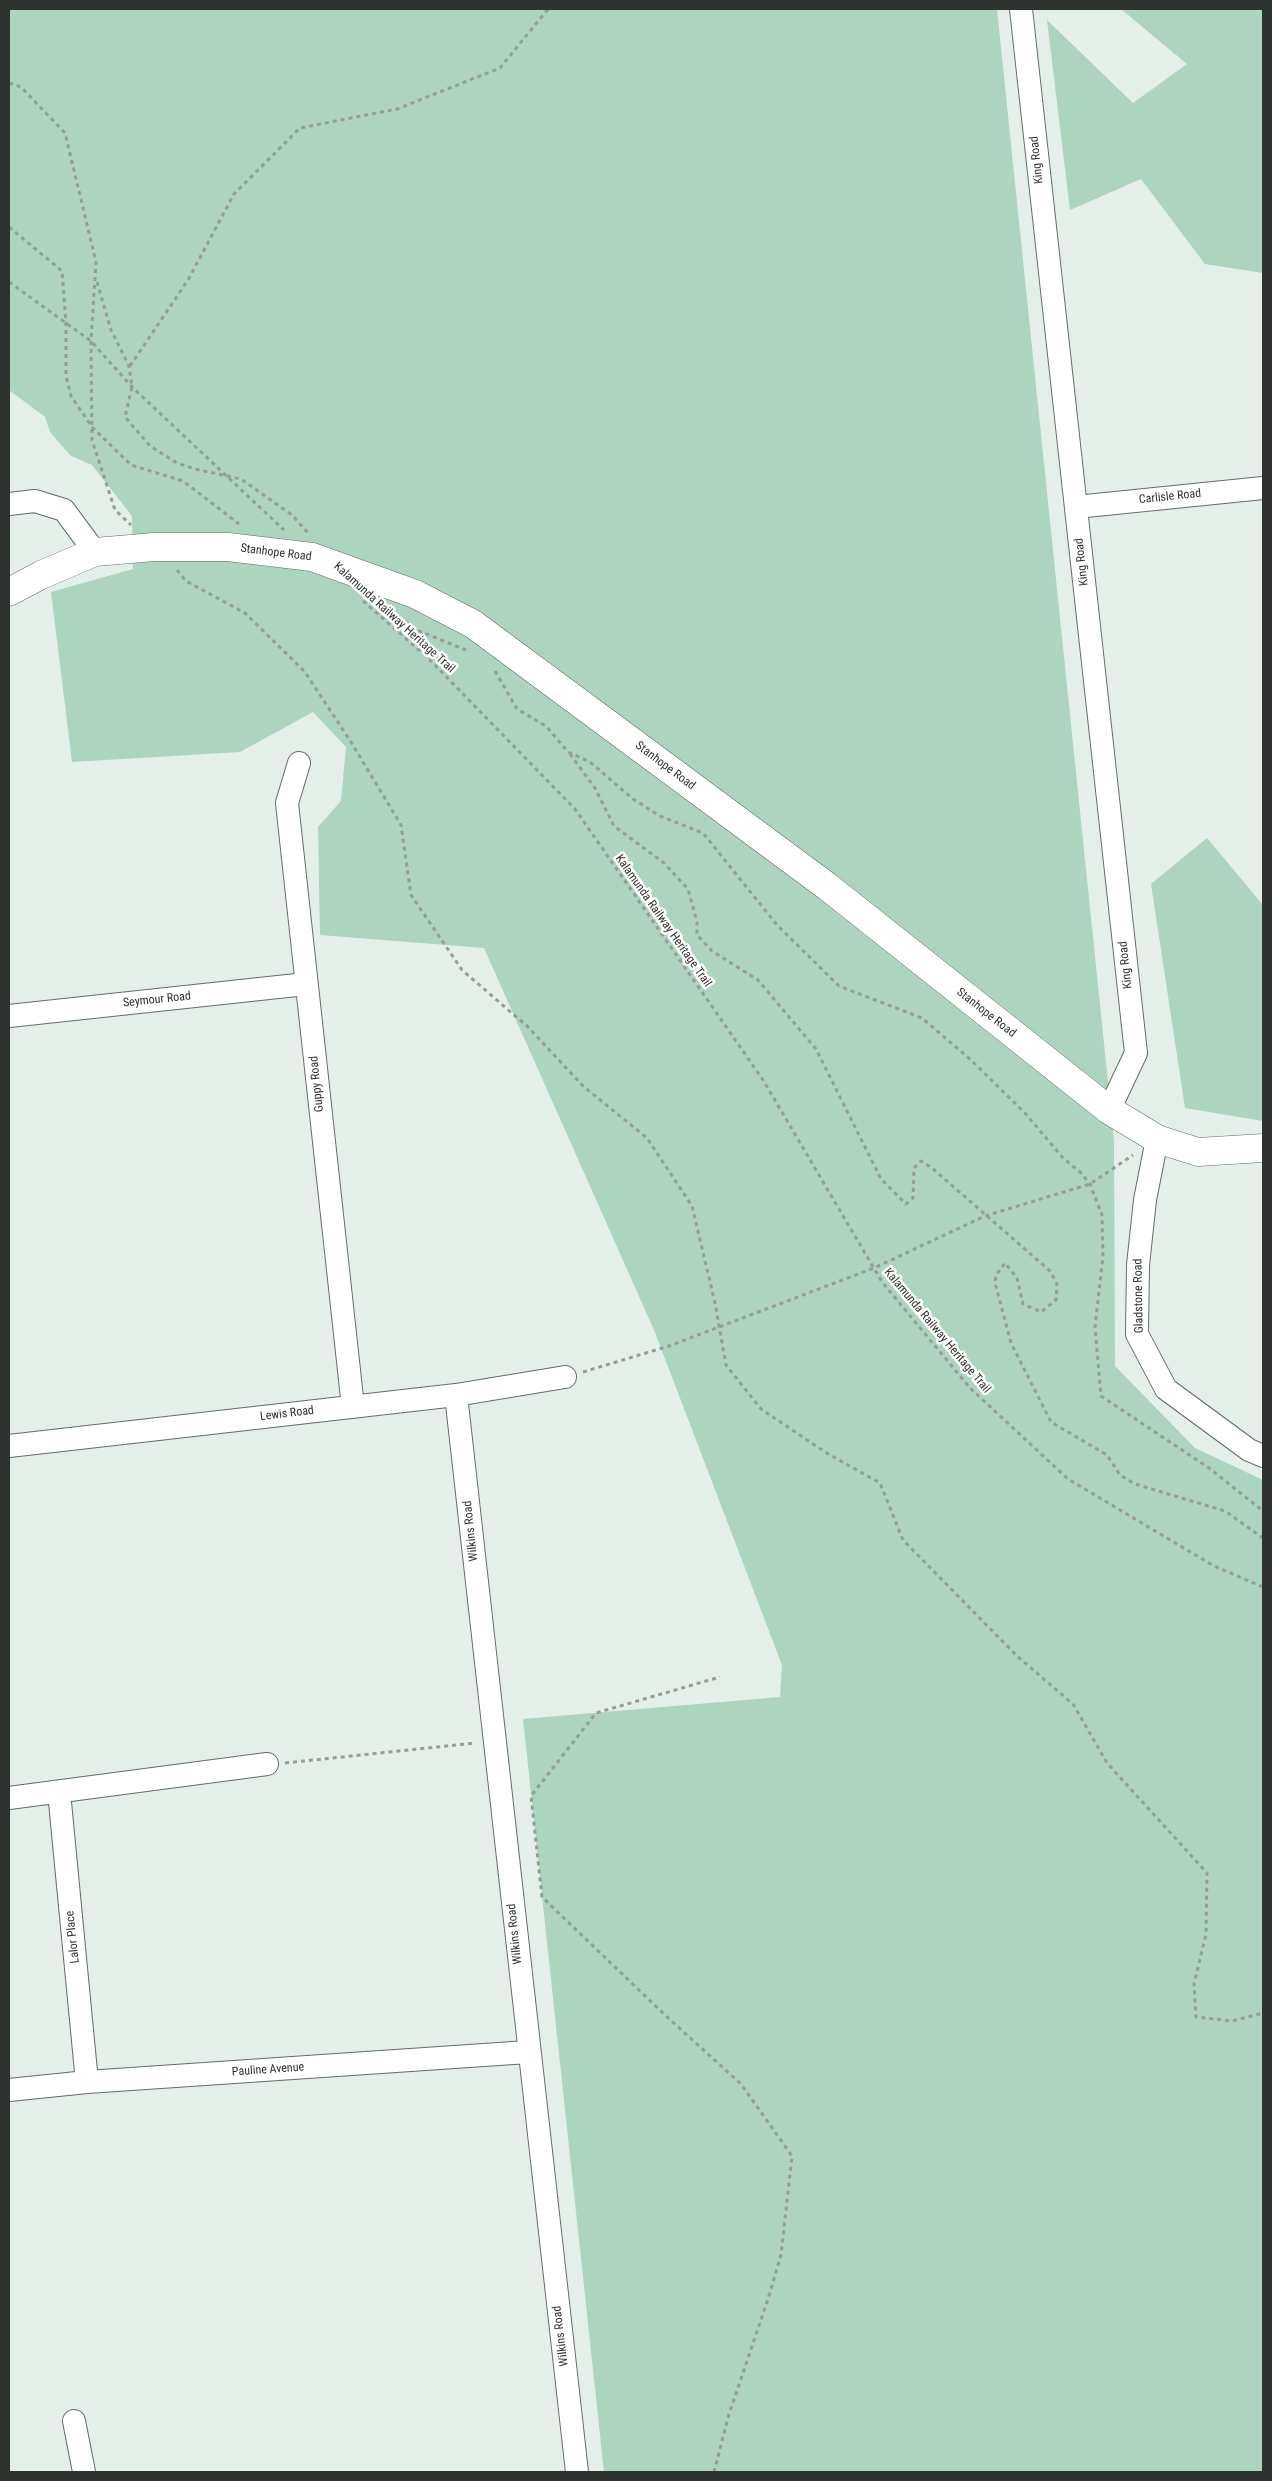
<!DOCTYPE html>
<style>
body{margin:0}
#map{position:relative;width:1272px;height:2481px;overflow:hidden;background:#e3efe8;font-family:"Roboto Condensed",sans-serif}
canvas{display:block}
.frame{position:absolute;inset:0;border:10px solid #2f3330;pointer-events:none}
</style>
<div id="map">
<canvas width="1272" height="2481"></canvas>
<div class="frame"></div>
</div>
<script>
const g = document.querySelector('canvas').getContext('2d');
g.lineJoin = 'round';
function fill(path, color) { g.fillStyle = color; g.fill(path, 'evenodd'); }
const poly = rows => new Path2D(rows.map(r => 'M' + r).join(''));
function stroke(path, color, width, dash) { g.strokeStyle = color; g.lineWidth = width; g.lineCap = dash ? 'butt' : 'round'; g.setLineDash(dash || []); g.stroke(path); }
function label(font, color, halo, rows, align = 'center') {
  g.font = font + ' "Roboto Condensed",sans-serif'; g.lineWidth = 5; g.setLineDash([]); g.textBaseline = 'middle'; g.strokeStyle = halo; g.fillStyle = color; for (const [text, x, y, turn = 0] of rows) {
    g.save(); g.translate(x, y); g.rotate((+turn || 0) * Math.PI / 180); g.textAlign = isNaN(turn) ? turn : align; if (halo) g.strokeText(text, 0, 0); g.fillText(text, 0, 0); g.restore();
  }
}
const green = poly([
 [9,9,997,9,1114,1140,1115,1366,1195,1448,1263,1480,1263,2472,604,2472,523,1719,780,1697,782,1665,654,1330,484,948,320,935,318,827,341,801,346,747,313,712,240,752,72,762,51,592,133,569,132,516,92,465,71,456,50,432,45,417,9,390],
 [1121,9,1263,9,1263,273,1205,264,1141,179,1070,210,1047,20,1133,103,1187,64],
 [1207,838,1263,905,1263,1121,1185,1108,1151,884]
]);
const path = poly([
 [9,83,21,87,65,133,96,262,91,341,92,440,115,510,131,525],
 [9,227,62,271,66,323,66,376,71,396,92,427,131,465,183,481,239,524],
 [9,282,91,341,132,387,284,530],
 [97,282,111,330,129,366,132,387,125,417,150,446,177,463,195,469,241,479,292,515,309,534],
 [130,366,188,280,234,194,300,128,397,109,500,68,548,9],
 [177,570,186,581,245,613,305,672,351,742,401,825,411,895,462,970,528,1027,583,1086,647,1138,692,1206,715,1303,726,1365,761,1409,825,1452,880,1483,903,1540,1017,1656,1073,1704,1107,1763,1207,1873,1206,1934,1194,1984,1196,2017,1232,2021,1263,2013],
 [363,601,427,657,575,809,763,1080,882,1282,970,1388,1068,1479,1214,1566,1263,1587],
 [392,612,419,631,466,650],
 [495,671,517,709,546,726,568,752,590,762,633,799,660,816,703,833,777,925,839,986,922,1018,971,1060,1025,1113,1063,1158,1080,1172,1090,1184,1102,1215,1103,1256,1095,1327,1101,1396,1209,1468,1263,1511],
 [570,754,595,788,614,826,664,863,688,889,697,922,697,935,712,951,758,980,816,1049,881,1179,906,1204,913,1198,914,1168,921,1161,932,1168,1050,1271,1057,1284,1056,1300,1041,1312,1023,1304,1017,1278,1005,1263,996,1275,995,1283,1011,1343,1051,1422,1107,1455,1120,1475,1135,1484,1225,1511,1263,1538],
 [583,1372,669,1346,874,1268,985,1216,1090,1184,1133,1155],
 [285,1763,475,1743],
 [714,2472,729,2414,768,2299,781,2255,792,2156,741,2084,666,2016,542,1897,531,1796,596,1713,720,1677]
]);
const minor = poly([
 [1021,9,1136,1053,1109,1110],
 [9,504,35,501,64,510,95,552],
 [1076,507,1263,488],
 [299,763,287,803,353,1407],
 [9,1016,306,984],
 [1157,1139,1145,1200,1138,1265,1137,1334,1166,1389,1249,1450,1263,1456],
 [456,1395,577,2472],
 [9,1446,456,1395,565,1377],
 [59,1792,87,2082],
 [9,1798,267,1764],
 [9,2090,87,2082,528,2052],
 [74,2421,84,2472]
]);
const tertiary = poly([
 [9,592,41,575,95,552,154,547,228,547,312,557,415,594,473,624,828,887,1109,1110,1157,1139,1198,1152,1263,1148]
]);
const streetNames = [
 ["King Road",1037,160,-96],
 ["Carlisle Road",1170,497,-6],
 ["Stanhope Road",276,553,7],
 ["King Road",1082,562,-96],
 ["Kalamunda Railway Heritage Trail",394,618,42],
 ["Stanhope Road",665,766,37],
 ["Kalamunda Railway Heritage Trail",663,921,55],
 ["King Road",1126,965,-96],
 ["Seymour Road",157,1000,-6],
 ["Stanhope Road",986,1013,38],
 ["Guppy Road",317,1084,-96],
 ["Gladstone Road",1139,1296,-91],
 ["Kalamunda Railway Heritage Trail",937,1331,50],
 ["Lewis Road",287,1414,-7],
 ["Wilkins Road",471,1531,-96],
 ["Wilkins Road",515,1934,-96],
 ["Lalor Place",73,1937,-96],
 ["Pauline Avenue",268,2070,-4],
 ["Wilkins Road",561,2336,-97]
];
fill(green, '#add4bf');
stroke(minor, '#636d67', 24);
stroke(tertiary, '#636d67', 29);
stroke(path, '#959d98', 3, [4, 4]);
stroke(minor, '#fff', 22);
stroke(tertiary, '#fff', 28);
label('12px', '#2f3330', '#fff', streetNames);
</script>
